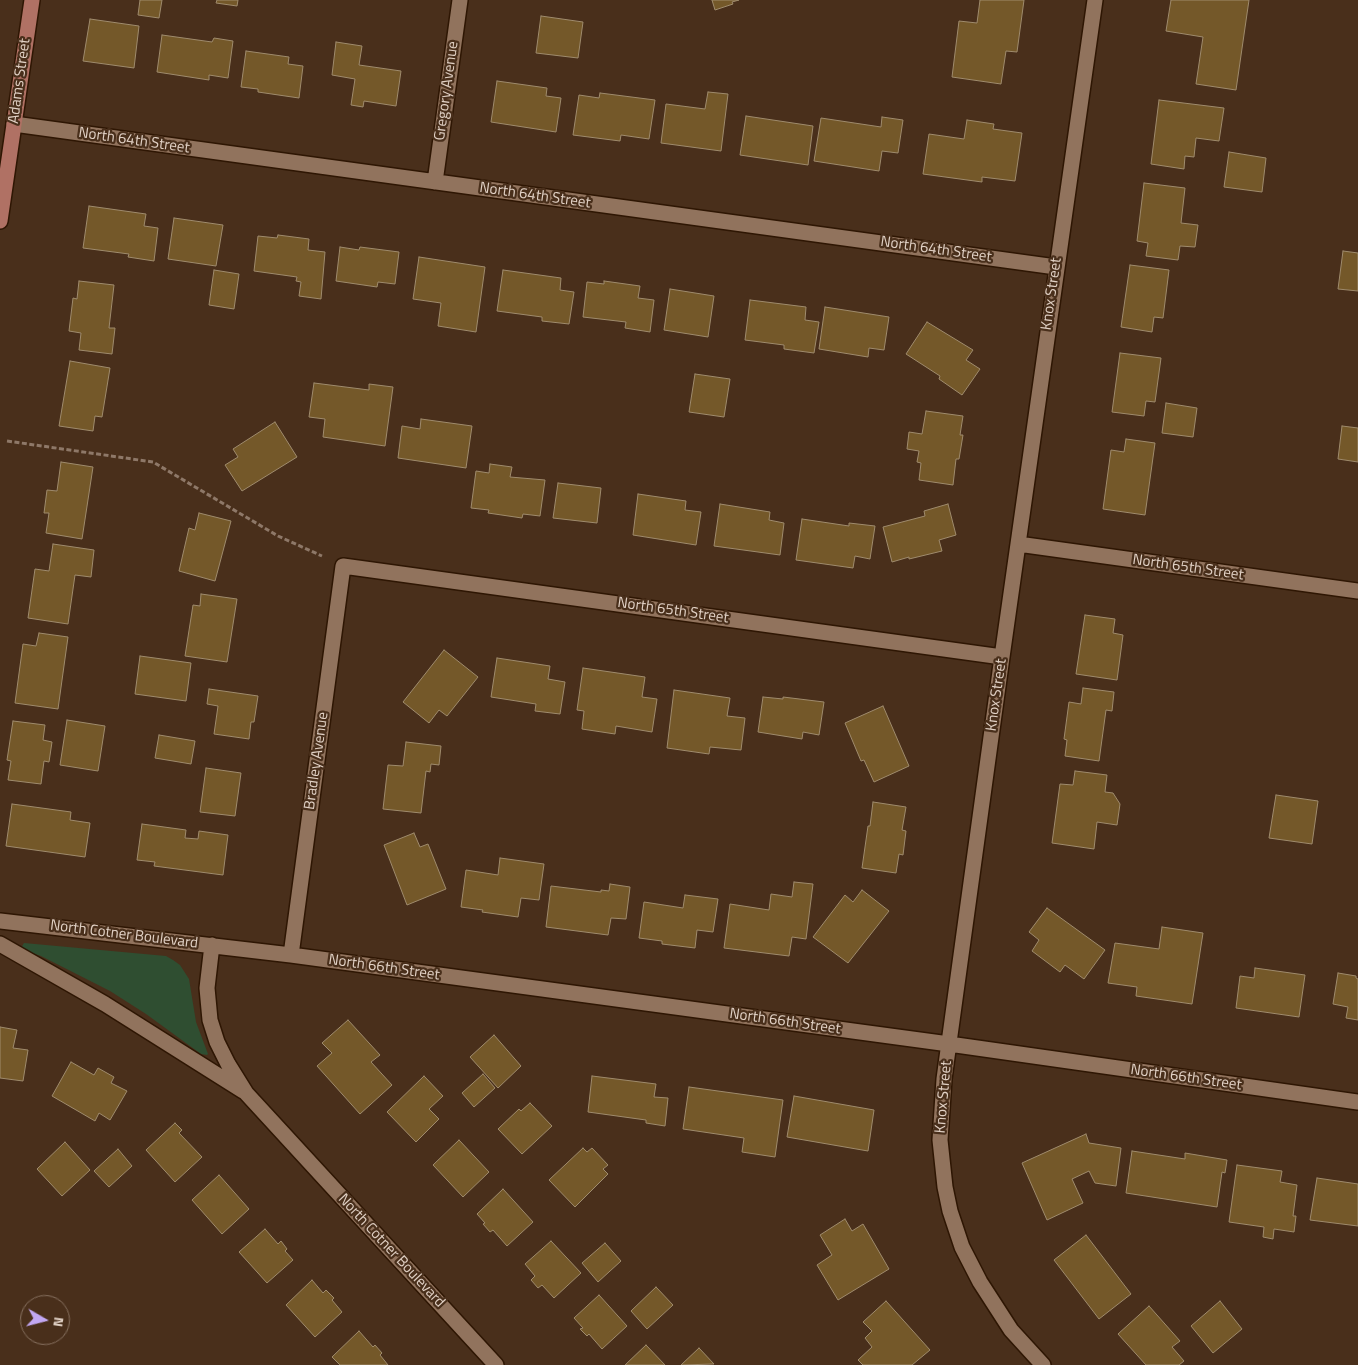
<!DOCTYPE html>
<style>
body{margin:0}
#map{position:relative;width:1358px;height:1365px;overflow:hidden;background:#492f1b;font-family:"Titillium Web",sans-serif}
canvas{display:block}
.north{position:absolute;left:20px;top:1295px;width:50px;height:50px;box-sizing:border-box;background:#492f1b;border:1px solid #86705f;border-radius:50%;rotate:98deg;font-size:14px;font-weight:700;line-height:20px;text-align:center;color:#e1d1c5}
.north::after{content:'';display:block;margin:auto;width:18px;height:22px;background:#c2a7f2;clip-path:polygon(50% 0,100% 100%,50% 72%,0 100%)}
</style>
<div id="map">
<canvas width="1358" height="1365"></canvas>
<div class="north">N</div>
</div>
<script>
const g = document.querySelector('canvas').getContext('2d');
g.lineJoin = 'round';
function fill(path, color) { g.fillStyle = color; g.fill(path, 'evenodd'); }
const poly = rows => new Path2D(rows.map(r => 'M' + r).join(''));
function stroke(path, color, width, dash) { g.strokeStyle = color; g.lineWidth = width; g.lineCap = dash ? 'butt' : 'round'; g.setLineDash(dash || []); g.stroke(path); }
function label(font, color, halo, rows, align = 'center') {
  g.font = font + ' "Titillium Web",sans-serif'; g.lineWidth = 4.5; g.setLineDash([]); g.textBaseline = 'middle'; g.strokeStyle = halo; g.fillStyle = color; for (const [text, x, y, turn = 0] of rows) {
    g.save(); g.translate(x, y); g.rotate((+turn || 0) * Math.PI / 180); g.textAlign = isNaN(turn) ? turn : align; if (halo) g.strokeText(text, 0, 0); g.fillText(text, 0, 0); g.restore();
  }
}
const green = poly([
 [24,943,166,956,173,960,180,965,189,979,196,1022,208,1054,207,1055,201,1054,146,1014,110,991,41,956,23,950,21,948]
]);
const building = poly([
 [140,0,162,0,159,18,138,15,140,0],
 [217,0,238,0,237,6,216,3,217,0],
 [712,0,739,0,732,2,733,4,715,10,712,0],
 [980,0,1024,0,1017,52,1006,51,1001,84,952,77,959,21,977,23,980,0],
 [1171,0,1249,0,1236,90,1196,84,1203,37,1166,31,1171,0],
 [541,16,583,22,578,58,536,53,541,16],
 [90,19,139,26,134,68,83,61,90,19],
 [162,35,212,42,214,38,233,41,228,78,209,75,209,80,157,72,162,35],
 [336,42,362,46,359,65,401,71,396,106,364,101,363,107,351,105,355,79,332,75,336,42],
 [246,51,289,57,288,64,303,66,299,98,258,92,258,89,241,87,246,51],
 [497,81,547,88,546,96,561,98,556,132,491,122,497,81],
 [708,92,728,94,721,151,661,143,666,104,705,109,708,92],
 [600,93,655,100,649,139,621,135,620,141,573,135,579,95,599,98,600,93],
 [1159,100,1224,108,1219,141,1196,138,1194,157,1185,156,1184,169,1151,164,1159,100],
 [746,116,813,126,808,165,740,155,746,116],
 [882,117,903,120,898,153,882,151,879,171,814,161,821,118,881,127,882,117],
 [967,120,994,124,993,129,1022,133,1015,181,982,177,982,182,923,174,929,134,964,139,967,120],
 [1229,152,1266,158,1262,192,1224,187,1229,152],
 [1144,183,1185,188,1181,223,1198,225,1195,247,1180,246,1178,260,1146,256,1148,243,1137,241,1144,183],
 [89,206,146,214,144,226,158,228,154,261,128,257,129,254,83,248,89,206],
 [174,218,223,225,216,266,168,259,174,218],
 [278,235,309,239,308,250,325,252,321,299,299,296,301,282,296,281,297,277,254,271,258,236,277,238,278,235],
 [340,247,359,250,360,247,399,252,395,284,378,282,377,287,336,281,340,247],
 [1343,251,1358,253,1358,291,1338,289,1343,251],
 [419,257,485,267,476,332,438,326,441,303,413,299,419,257],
 [1130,265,1169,270,1163,318,1154,317,1152,332,1121,327,1130,265],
 [214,270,239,274,234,309,209,305,214,270],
 [503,270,561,278,560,290,574,292,569,324,542,321,542,317,497,311,503,270],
 [79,281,114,285,109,328,115,328,112,354,79,350,81,333,69,331,73,298,77,299,79,281],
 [604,281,640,286,638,298,654,300,650,332,625,328,626,322,583,317,587,282,604,284,604,281],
 [670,289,714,296,708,337,664,330,670,289],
 [750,300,806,307,805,320,819,322,814,353,784,349,784,345,745,340,750,300],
 [825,307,889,317,884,350,869,348,868,357,819,349,825,307],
 [927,322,973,350,966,360,980,369,962,395,939,379,940,376,906,354,927,322],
 [1120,353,1161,358,1155,402,1146,401,1144,416,1112,412,1120,353],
 [70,361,110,368,102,417,95,416,93,431,59,426,70,361],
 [695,374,730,379,724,417,689,412,695,374],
 [314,383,369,390,369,384,393,387,385,446,323,437,325,419,309,417,314,383],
 [1166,403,1197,408,1193,437,1162,433,1166,403],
 [926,411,963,416,960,435,963,435,959,459,956,459,953,485,919,480,921,463,917,462,919,451,907,449,909,432,922,434,926,411],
 [421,419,472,426,466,468,398,458,402,426,420,429,421,419],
 [275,422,297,457,242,491,225,465,238,457,233,449,275,422],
 [1342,426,1358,428,1358,462,1338,459,1342,426],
 [1126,439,1155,443,1145,515,1103,509,1111,450,1124,452,1126,439],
 [61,462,93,467,82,539,46,533,49,513,44,513,47,490,57,491,61,462],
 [490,464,512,467,510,477,545,480,540,516,523,514,522,518,488,513,489,510,471,508,476,471,489,473,490,464],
 [558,483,601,488,597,523,553,518,558,483],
 [638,494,686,501,685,510,701,512,696,545,633,535,638,494],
 [720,504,770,512,769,520,784,523,780,555,714,546,720,504],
 [948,504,956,535,939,540,942,551,909,559,909,557,892,562,883,527,925,516,924,511,948,504],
 [199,513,231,521,215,581,179,571,189,528,195,530,199,513],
 [802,519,849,526,849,523,875,526,870,559,855,556,853,568,796,560,802,519],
 [53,544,94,550,91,577,75,575,68,624,28,618,35,569,49,571,53,544],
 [201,594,237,599,227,662,185,656,193,605,200,606,201,594],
 [1085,615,1115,619,1113,633,1123,635,1117,680,1076,674,1085,615],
 [39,633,68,637,58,709,15,703,23,644,36,646,39,633],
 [444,650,478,677,447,716,439,710,429,723,403,702,444,650],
 [140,656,191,663,186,701,135,694,140,656],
 [497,658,550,666,548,679,565,682,560,714,535,711,536,704,491,697,497,658],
 [583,668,645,677,642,697,657,699,652,732,616,726,615,734,582,729,584,711,577,710,583,668],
 [1083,688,1114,692,1112,711,1106,710,1099,761,1065,756,1067,740,1064,739,1069,702,1081,704,1083,688],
 [209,689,258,696,254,722,251,722,249,739,214,734,218,706,207,704,209,689],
 [674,690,730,698,727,716,745,718,741,750,710,747,709,754,667,748,674,690],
 [763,697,783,699,783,697,824,702,819,735,803,732,802,739,758,732,763,697],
 [883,706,909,766,874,782,864,760,861,761,845,723,883,706],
 [67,720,105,726,98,771,60,765,67,720],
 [13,721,45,725,43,740,52,742,49,762,44,761,41,784,8,780,11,761,7,760,13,721],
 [159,735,195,741,191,764,155,758,159,735],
 [406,742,441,746,439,765,431,764,430,772,426,771,421,813,383,809,388,765,403,766,406,742],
 [206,768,241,773,235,816,200,812,206,768],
 [1075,771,1107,775,1105,792,1113,793,1120,804,1117,825,1097,822,1094,849,1052,843,1060,784,1073,785,1075,771],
 [1276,795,1318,801,1312,844,1269,838,1276,795],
 [873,802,906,807,902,830,906,831,903,855,899,854,896,873,862,868,868,826,870,826,873,802],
 [12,804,71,812,70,820,90,823,85,857,6,846,12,804],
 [142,824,186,830,185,838,198,839,199,831,228,835,223,875,154,866,155,862,137,860,142,824],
 [414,833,420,847,428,844,446,889,407,905,384,845,414,833],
 [500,858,544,864,539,900,521,898,518,917,482,912,483,910,461,907,466,870,498,875,500,858],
 [794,882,813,884,806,939,792,937,789,956,724,948,730,904,769,910,771,894,792,897,794,882],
 [610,884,630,887,626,919,611,918,608,935,546,927,551,886,601,892,601,890,609,891,610,884],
 [862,890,889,911,848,963,813,937,845,895,853,902,862,890],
 [685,895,718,899,713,932,697,930,695,948,662,944,662,941,639,938,644,902,683,908,685,895],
 [1047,908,1105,950,1084,979,1065,965,1060,972,1032,951,1039,940,1029,932,1047,908],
 [1162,927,1203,933,1192,1004,1136,996,1137,987,1108,983,1115,943,1159,949,1162,927],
 [1255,968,1305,975,1299,1017,1236,1008,1240,976,1254,978,1255,968],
 [1338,973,1356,976,1356,978,1358,979,1358,1020,1346,1018,1348,1007,1333,1004,1338,973],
 [348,1020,380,1055,371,1062,392,1085,360,1114,317,1066,332,1053,322,1043,348,1020],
 [0,1027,17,1030,13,1048,28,1050,23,1081,0,1078,0,1027],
 [494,1035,521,1066,498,1088,470,1057,494,1035],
 [71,1062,94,1075,98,1068,114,1077,111,1083,127,1091,110,1120,99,1113,95,1121,52,1096,71,1062],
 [483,1074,495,1088,474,1107,462,1093,483,1074],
 [424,1076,443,1096,429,1109,439,1119,416,1142,387,1112,424,1076],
 [592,1076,656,1084,654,1097,668,1098,665,1126,646,1123,646,1120,588,1112,592,1076],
 [689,1087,783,1100,775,1157,742,1152,744,1138,683,1129,689,1087],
 [794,1096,874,1110,868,1151,787,1137,794,1096],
 [530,1103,552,1126,522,1154,498,1129,519,1109,521,1111,530,1103],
 [175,1123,182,1130,179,1133,202,1157,175,1182,146,1150,175,1123],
 [1086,1134,1089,1143,1121,1148,1116,1186,1095,1183,1089,1171,1072,1179,1083,1203,1047,1220,1022,1163,1086,1134],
 [459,1140,489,1172,463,1197,433,1165,459,1140],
 [65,1142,90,1170,62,1196,37,1169,65,1142],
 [583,1148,587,1152,592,1148,608,1165,603,1169,608,1174,575,1207,549,1180,583,1148],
 [118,1149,132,1166,109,1187,94,1171,118,1149],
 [1132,1151,1185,1159,1185,1153,1227,1160,1225,1173,1222,1172,1217,1207,1126,1193,1132,1151],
 [1237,1165,1282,1171,1280,1182,1297,1185,1293,1216,1296,1216,1294,1232,1274,1229,1273,1239,1263,1237,1264,1227,1229,1222,1237,1165],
 [219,1175,249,1209,222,1234,192,1200,219,1175],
 [1317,1178,1358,1184,1358,1226,1310,1220,1317,1178],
 [503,1189,533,1222,507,1246,493,1230,490,1232,483,1224,485,1223,477,1214,503,1189],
 [845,1219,852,1231,863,1224,889,1269,838,1300,817,1265,832,1255,820,1235,845,1219],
 [265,1229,278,1244,281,1241,287,1249,285,1251,293,1260,267,1283,239,1252,265,1229],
 [1086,1235,1131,1294,1099,1319,1054,1260,1086,1235],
 [551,1241,581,1273,554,1298,542,1285,538,1288,531,1280,535,1276,525,1264,551,1241],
 [605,1243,621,1261,598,1282,582,1263,605,1243],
 [312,1280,323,1293,326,1290,334,1298,332,1300,342,1312,315,1337,286,1305,312,1280],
 [656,1287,673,1305,647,1329,631,1311,656,1287],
 [599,1295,627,1326,602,1349,589,1334,587,1336,580,1329,583,1328,574,1318,599,1295],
 [886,1301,930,1350,912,1365,863,1365,858,1360,872,1347,865,1338,872,1331,863,1322,886,1301],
 [1220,1301,1242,1329,1213,1353,1191,1326,1220,1301],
 [1149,1306,1180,1341,1172,1347,1184,1361,1179,1365,1146,1365,1118,1334,1149,1306],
 [359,1331,373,1347,375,1345,382,1353,380,1355,388,1365,340,1365,332,1357,359,1331],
 [646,1345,665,1365,625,1365,646,1345],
 [699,1348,714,1364,681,1365,699,1348]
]);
const path = poly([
 [7,441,153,462,278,536,322,556]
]);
const minor = poly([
 [14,124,1056,267],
 [435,182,460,0],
 [1018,544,1358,591],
 [0,921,291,955,949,1044,1358,1102],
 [0,944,105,1004,243,1091],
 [212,945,207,988,210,1020,217,1042,228,1064,246,1093,496,1365],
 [291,955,343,566,1002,657],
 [1043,1365,1011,1330,980,1282,962,1247,950,1211,945,1187,940,1140,944,1079,1002,657,1095,0]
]);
const major = poly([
 [0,221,32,0]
]);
const streetNames = [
 ["Adams Street",20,81,-82],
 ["Gregory Avenue",447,91,-82],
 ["North 64th Street",134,141,8],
 ["North 64th Street",535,196,8],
 ["North 64th Street",936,250,8],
 ["Knox Street",1052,294,-82],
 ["North 65th Street",1188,568,8],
 ["North 65th Street",673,611,8],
 ["Knox Street",997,695,-82],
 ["Bradley Avenue",317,761,-82],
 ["North Cotner Boulevard",124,935,7],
 ["North 66th Street",384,968,8],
 ["North 66th Street",785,1022,8],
 ["North 66th Street",1186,1078,8],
 ["Knox Street",944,1097,-85],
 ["North Cotner Boulevard",391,1251,47]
];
fill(green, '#2f4e31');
fill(building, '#745829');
stroke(building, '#9f8b6d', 1);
stroke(minor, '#2e1603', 18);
stroke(major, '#2e1603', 18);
stroke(path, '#8e7868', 3, [5, 2.5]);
stroke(minor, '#91735d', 15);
stroke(major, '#b07164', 15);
label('15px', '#e1d1c5', '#492f1b', streetNames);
</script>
